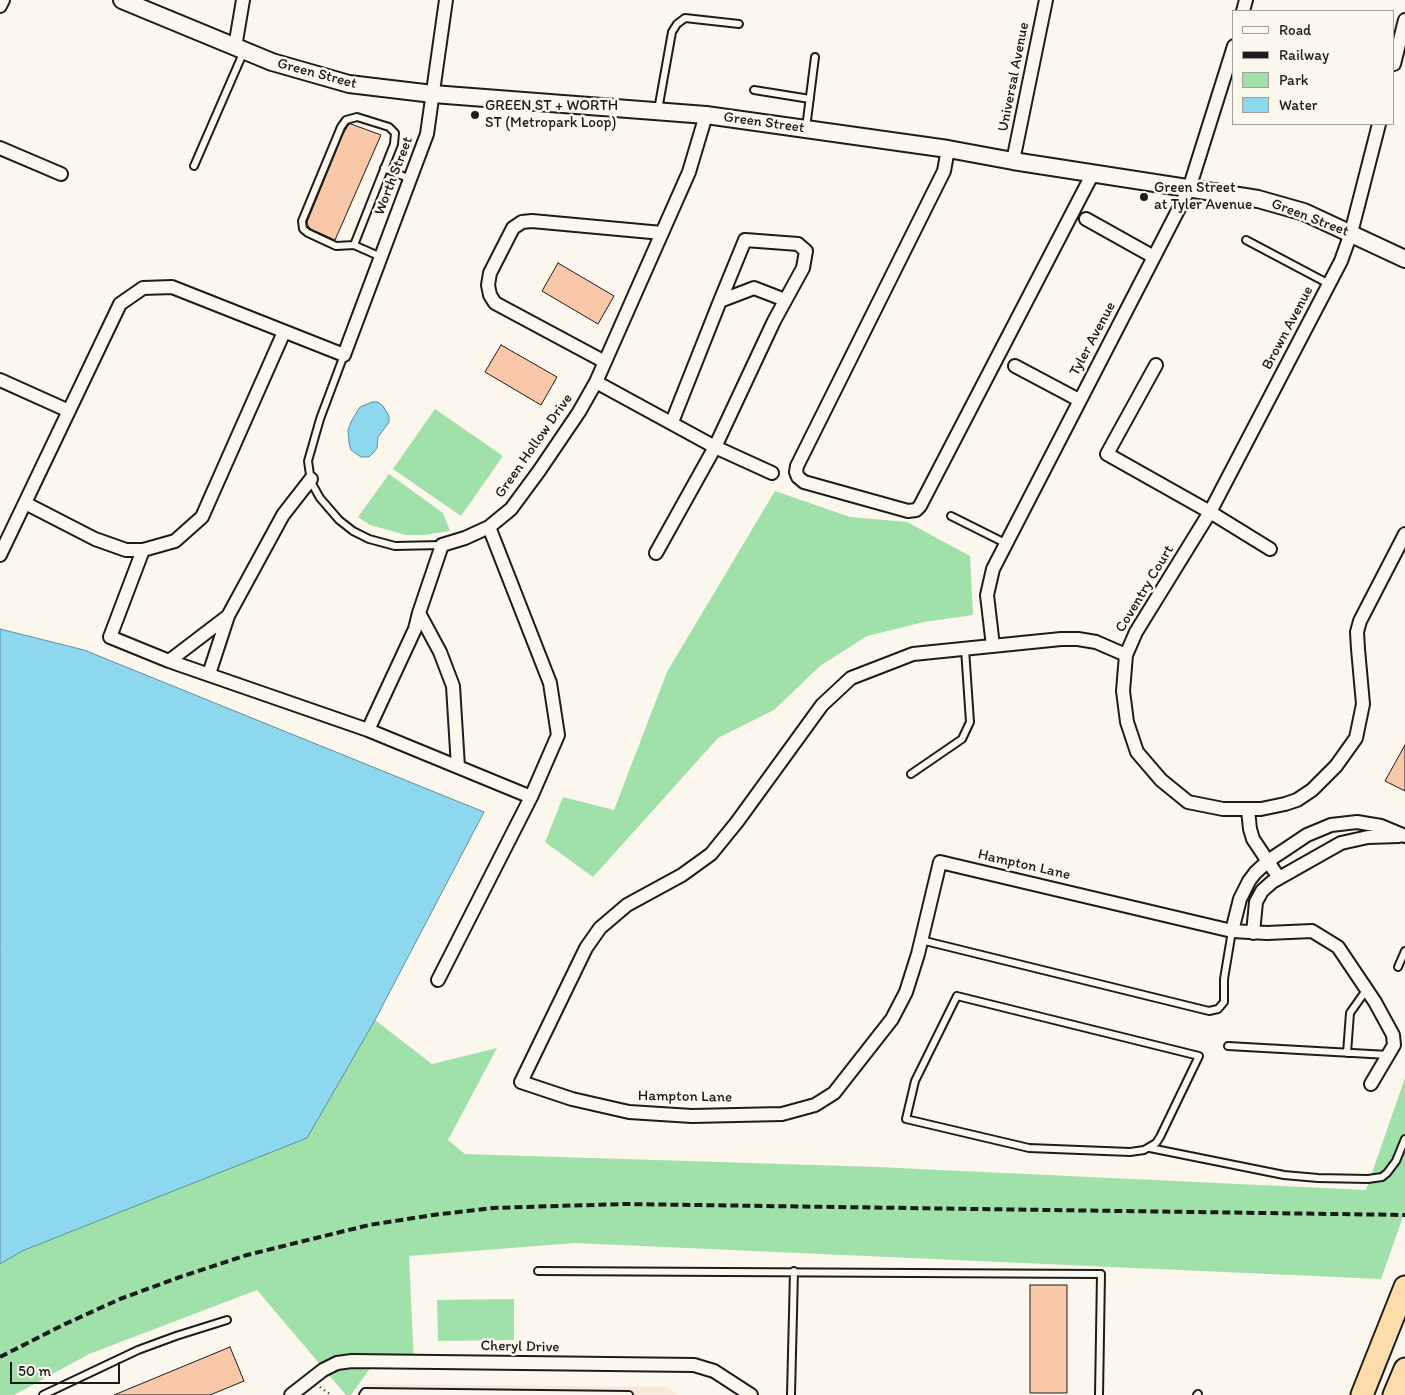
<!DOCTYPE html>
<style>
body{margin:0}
#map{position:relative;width:1405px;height:1395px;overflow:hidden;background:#fbf7ec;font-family:Itim,sans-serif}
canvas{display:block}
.legend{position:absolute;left:1232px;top:10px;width:162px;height:115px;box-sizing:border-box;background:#fbf7ec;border:1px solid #a29f99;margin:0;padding:6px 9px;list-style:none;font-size:15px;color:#1c1c1c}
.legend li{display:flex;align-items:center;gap:10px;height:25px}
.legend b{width:25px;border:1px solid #a29f99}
.scale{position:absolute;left:10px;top:1362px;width:110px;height:22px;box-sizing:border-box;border:2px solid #1c1c1c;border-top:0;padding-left:6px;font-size:15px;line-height:18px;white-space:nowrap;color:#1c1c1c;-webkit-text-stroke:4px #fbf7ec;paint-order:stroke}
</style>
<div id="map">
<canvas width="1405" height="1395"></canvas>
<ul class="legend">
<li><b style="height:6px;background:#fbf7ec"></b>Road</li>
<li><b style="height:6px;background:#1c1c1c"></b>Railway</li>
<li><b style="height:14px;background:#a0e0a9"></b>Park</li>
<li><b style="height:14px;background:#8ed8ef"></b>Water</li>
</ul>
<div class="scale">50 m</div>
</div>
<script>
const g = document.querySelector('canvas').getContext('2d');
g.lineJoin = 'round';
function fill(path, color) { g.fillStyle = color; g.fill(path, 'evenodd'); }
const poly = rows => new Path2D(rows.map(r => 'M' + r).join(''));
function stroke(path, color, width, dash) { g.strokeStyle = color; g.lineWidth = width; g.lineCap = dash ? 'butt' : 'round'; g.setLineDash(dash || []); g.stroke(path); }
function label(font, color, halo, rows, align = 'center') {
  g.font = font + ' Itim,sans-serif'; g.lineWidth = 5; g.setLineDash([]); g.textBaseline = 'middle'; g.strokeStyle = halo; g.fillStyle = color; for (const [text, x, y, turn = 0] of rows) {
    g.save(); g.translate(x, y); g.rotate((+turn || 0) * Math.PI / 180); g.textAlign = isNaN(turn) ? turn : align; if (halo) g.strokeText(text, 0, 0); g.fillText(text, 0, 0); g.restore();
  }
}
const built = poly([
 [368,1384,666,1387,677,1395,361,1395]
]);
const green = poly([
 [435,409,503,456,461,516,393,469],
 [389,474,443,513,450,531,424,535,406,535,370,525,358,517],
 [775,491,850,517,907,522,970,556,973,615,924,622,867,636,820,666,774,710,718,738,593,877,545,842,563,797,614,810,667,672],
 [375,1020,432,1064,497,1048,448,1140,465,1154,877,1167,1366,1190,1405,1078,1405,1211,1381,1279,575,1243,409,1256,414,1364,373,1364,351,1395,346,1395,257,1290,89,1354,14,1395,0,1395,0,1264,22,1251,307,1138],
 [514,1299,514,1340,438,1341,437,1300]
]);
const water = poly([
 [372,402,378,402,383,406,389,416,389,422,378,437,377,448,374,452,369,457,361,457,351,450,349,443,348,430,352,420,360,407,372,402],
 [0,629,84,650,484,812,375,1020,307,1138,22,1251,0,1264,0,629]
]);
const building = poly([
 [349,124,351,124,381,135,335,240,311,229,308,226,307,222,343,134,349,124],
 [558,263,614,296,598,324,542,291,558,263],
 [501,345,557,377,541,405,485,372,501,345],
 [1405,745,1405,791,1385,781,1405,745],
 [1030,1285,1067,1285,1067,1393,1030,1393,1030,1285],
 [230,1347,244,1381,210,1395,114,1395,230,1347]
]);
const path = poly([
 [320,1387,331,1395]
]);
const service = poly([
 [754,90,810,99],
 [658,110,672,32,677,24,685,18,739,24],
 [806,128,815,57],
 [194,166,244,51],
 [384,168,410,179],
 [1246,240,1329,284],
 [354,245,336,246,308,233,303,229,302,221,341,127,346,120,357,117,389,127,395,133,394,144,354,245,381,257],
 [344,355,320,419,308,461,311,482,320,498,339,520,353,531,369,539,395,546,442,545],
 [951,516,1005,543],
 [911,774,962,739,970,722,965,649],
 [921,940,1209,1011,1218,1009,1224,1002,1224,979,1232,931],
 [1398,967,1405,951],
 [957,996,1199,1056,1160,1137,1156,1143,1144,1150,1130,1152,1029,1148,906,1119,915,1081,957,996],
 [1228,1046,1388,1055],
 [1347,1053,1350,1013,1367,989],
 [1150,1148,1284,1175,1318,1178,1368,1179,1382,1177,1387,1173,1396,1161,1405,1139],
 [538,1271,1101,1274,1099,1395],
 [43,1395,138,1350,176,1336,227,1320],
 [363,1395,365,1392,629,1395],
 [791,1395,794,1271],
 [1197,1395,1198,1394]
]);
const minor = poly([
 [0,6,3,0],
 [1243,11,1246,0],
 [235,47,243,0],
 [1394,64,1405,20],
 [1379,124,1351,233,1341,261,1210,512,1136,632,1126,655,1123,691,1127,722,1137,752,1161,780,1188,802,1223,809,1261,809,1285,804,1297,800,1312,790,1336,766,1356,738,1363,704,1358,649,1357,632,1360,621,1405,534],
 [0,148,61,174],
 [948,149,944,171,797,466,796,472,798,477,804,482,908,511,916,510,920,506,1093,173],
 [1013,161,1046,0],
 [1086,219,1154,257],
 [284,332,202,517,175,541,143,550,110,637,169,661,368,730,531,797],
 [605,362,495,303,490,295,488,285,490,273,513,228,522,222,532,221,662,233],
 [1156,365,1107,454,1210,512,1270,549],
 [1015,366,1079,400],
 [0,380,69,411],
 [596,382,715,447,772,473],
 [672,422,720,301,754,288,785,300],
 [25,503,95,539,126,550,143,550],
 [656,553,715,447,774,321,803,268,806,251,798,244,745,240,720,301],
 [0,555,120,304,143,288,172,287,344,355,427,134,446,0],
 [993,646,987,595,993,569,1189,189,1234,46],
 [1126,655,1096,642,1078,639,1061,639,913,654,851,678,822,705,737,822,711,854,682,875,627,905,600,928,586,948,521,1082,572,1099,629,1112,692,1116,782,1114,815,1105,834,1093,892,1019,906,992,918,954,940,862,1232,931,1267,933,1312,931,1338,947,1375,1002,1393,1035,1394,1045,1371,1084],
 [169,661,228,616],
 [209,674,228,616,283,515,311,479],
 [368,730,415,629,419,613],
 [458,767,453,686,440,652,419,613,442,545,465,538,489,527,511,509,539,471,579,412,596,382,689,172,706,115],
 [1248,810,1250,829,1253,839,1279,878],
 [1232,931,1240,899,1249,881,1255,873,1268,861,1307,835,1331,825,1357,822,1381,826,1405,836],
 [1253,933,1256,902,1262,891,1272,882,1341,843,1368,837,1399,836],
 [438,980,531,797,558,735,550,683,489,527],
 [291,1395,323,1370,337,1363,352,1361,694,1365,714,1371,751,1395]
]);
const tertiary = poly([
 [122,0,272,62,349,84,433,94,706,115,948,149,1013,161,1258,199,1304,212,1405,259]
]);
const trunk = poly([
 [1362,1395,1405,1287],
 [1394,1395,1405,1369]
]);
const rail = poly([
 [0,1357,63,1325,120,1299,180,1277,247,1255,369,1225,433,1215,493,1208,623,1204,1405,1215]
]);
const markers = [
 [475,115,5,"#1c1c1c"],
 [1144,197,5,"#1c1c1c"]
];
const streetNames = [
 ["Green Street",317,74,15],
 ["Universal Avenue",1014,77,-79],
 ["Green Street",764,123,8],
 ["Worth Street",394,176,-69],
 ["Green Street",1310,218,21],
 ["Brown Avenue",1288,328,-62],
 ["Tyler Avenue",1093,339,-62],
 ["Green Hollow Drive",534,446,-55],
 ["Coventry Court",1145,589,-59],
 ["Hampton Lane",1024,865,13],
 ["Hampton Lane",685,1097,1],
 ["Cheryl Drive",520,1347,1]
];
const poiNames = [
 ["GREEN ST + WORTH",485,106],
 ["ST (Metropark Loop)",485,123],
 ["Green Street",1154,188],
 ["at Tyler Avenue",1154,205]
];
fill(built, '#fae9d8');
fill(green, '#a0e0a9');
fill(water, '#8ed8ef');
stroke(water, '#608d9b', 1);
fill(building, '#f9c8a8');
stroke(building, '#1c1c1c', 1);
stroke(service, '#1c1c1c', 10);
stroke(minor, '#1c1c1c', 16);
stroke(tertiary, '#1c1c1c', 20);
stroke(trunk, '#1c1c1c', 25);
stroke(path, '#1c1c1c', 2.5, [1, 4]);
stroke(service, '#fbf7ec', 6);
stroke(minor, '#fbf7ec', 12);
stroke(tertiary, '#fbf7ec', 16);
stroke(trunk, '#fddcac', 21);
stroke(rail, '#1c1c1c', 4, [8, 4]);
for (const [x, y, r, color] of markers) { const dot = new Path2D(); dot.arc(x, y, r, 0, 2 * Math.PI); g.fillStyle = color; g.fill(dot); stroke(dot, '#fbf7ec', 2); }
label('15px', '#1c1c1c', '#fbf7ec', streetNames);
label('15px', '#1c1c1c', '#fbf7ec', poiNames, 'left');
</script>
